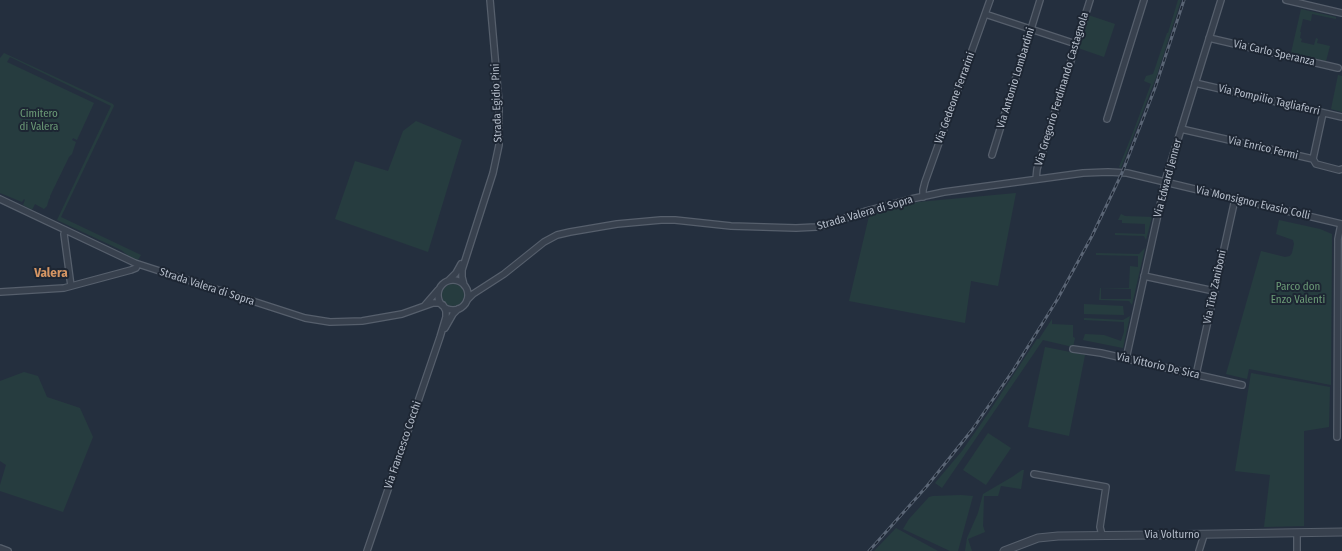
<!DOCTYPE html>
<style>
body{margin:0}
canvas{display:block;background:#242f3e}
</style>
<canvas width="1342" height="551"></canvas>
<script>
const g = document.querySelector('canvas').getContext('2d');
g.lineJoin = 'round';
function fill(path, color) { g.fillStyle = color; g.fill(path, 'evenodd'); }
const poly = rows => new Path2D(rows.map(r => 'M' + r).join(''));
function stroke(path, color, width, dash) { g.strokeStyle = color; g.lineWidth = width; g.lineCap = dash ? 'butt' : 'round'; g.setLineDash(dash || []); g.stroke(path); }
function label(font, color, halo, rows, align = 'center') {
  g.font = font + ' "Fira Sans Condensed",sans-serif'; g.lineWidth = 4; g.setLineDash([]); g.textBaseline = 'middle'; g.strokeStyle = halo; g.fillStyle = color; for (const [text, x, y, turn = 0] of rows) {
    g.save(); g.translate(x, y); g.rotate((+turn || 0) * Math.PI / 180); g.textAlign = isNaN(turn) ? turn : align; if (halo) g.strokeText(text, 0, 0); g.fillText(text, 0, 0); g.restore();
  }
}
const green = poly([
 [1178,0,1181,0,1157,75,1121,168,1119,167,1132,135,1151,84,1144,81,1146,76,1153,74,1167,33,1168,33],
 [1301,9,1336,17,1336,19,1312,14,1311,21,1303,19,1300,32,1301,32,1300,38,1302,39,1301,42,1314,45,1316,38,1318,39,1317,43,1330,46,1326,61,1291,53],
 [1088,15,1115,24,1104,57,1078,48],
 [4,53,113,104,114,106,61,217,141,255,138,260,130,257,121,250,57,220,111,106,10,57,7,62,94,103,77,140,73,138,72,140,76,142,72,154,69,157,50,196,50,198,49,199,47,206,44,209,35,204,32,210,23,205,25,200,24,199,22,202,0,193,0,58],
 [1338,75,1342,76,1342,112,1331,109],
 [416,121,462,140,428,252,335,219,355,161,388,171,403,131],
 [1016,193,998,286,971,281,965,323,849,301,869,216,918,202],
 [1121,214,1125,216,1152,217,1146,240,1144,236,1115,235,1115,233,1145,234,1145,224,1122,223,1122,220,1118,220],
 [1279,220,1320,229,1332,234,1331,385,1249,369,1247,379,1226,374,1261,251,1285,257,1290,256,1292,253,1294,244,1293,240,1276,234],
 [1145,248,1132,305,1129,301,1100,300,1099,300,1100,288,1129,288,1130,266,1138,267,1138,256,1096,255,1096,253,1139,254],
 [1101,288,1131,289,1131,299,1101,299],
 '442 295a11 11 0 1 1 22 0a11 11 0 1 1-22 0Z',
 [1084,304,1123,306,1124,315,1084,314],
 [1130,316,1123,348,1083,340,1085,334,1104,335,1121,341,1124,332,1124,322,1084,320,1084,318,1123,320],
 [1052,319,1052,324,1073,325,1073,337,1075,338,1073,347,1043,340,942,488,935,483,962,451,987,415,1037,339,1039,339],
 [1045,347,1085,355,1069,436,1028,427],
 [24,372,38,376,47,397,80,408,93,437,63,512,0,491,0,485,6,465,0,461,0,381],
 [1251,373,1330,387,1329,427,1304,431,1304,526,1264,527,1270,475,1235,471],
 [988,433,1011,448,986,485,963,470],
 [1022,470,1024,470,1021,489,1001,486,998,496,984,496,983,526,985,532,968,539,972,551,965,551,967,538,978,513,983,494,1012,477],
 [961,495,973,496,958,551,950,551,903,529,909,519,929,497,933,496],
 [896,528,938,551,874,551]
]);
const minor = poly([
 [1286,0,1342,13],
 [985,14,1076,44],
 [1209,38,1338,68],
 [1195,83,1342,117],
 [1107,119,1144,0],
 [1181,129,1313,159,1316,164,1339,170,1342,169],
 [992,155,1040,0],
 [1313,159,1323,113],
 [1036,179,1037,169,1090,0],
 [923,197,923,190,925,182,990,0],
 [0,199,135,263,305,318,330,322,362,321,402,314,433,303,439,303,442,305],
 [65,230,64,234,71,286],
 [1144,276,1214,291],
 [449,280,456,273,461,264],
 '438 295a15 15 0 1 1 30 0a15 15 0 1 1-30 0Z',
 [464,285,462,277,462,270,493,173,499,145,499,103,490,0],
 [0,292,64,288,131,270,136,268,138,264],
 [467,300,473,294,504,274,544,242,557,235,570,232,617,224,661,220,675,220,731,226,796,228,816,227,826,225,866,211,911,199,944,192,1083,173,1108,172,1127,173,1342,224],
 [425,305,438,290],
 [445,328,453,314,458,309],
 [1073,349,1101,353,1242,385],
 [1126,359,1166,178,1221,0],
 [1196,375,1235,199],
 [1337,437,1338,239,1341,224],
 [1034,474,1106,487,1100,527,1102,535],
 [1297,533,1297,551],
 [0,548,8,551],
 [367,551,440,337,446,317,446,311,443,305],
 [1199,551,1204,535]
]);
const tertiary = poly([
 [1004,551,1038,538,1058,536,1155,535,1342,532]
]);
const rail = poly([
 [869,551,927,486,972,430,1014,369,1057,300,1092,236,1122,173,1155,88,1184,0]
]);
const streetNames = [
 ["Via Carlo Speranza",1274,53,13],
 ["Via Antonio Lombardini",1016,78,-73],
 ["Via Gregorio Ferdinando Castagnola",1062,89,-73],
 ["Via Gedeone Ferrarini",955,98,-70],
 ["Via Pompilio Tagliaferri",1269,100,13],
 ["Strada Egidio Pini",497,103,-92],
 ["Via Enrico Fermi",1263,148,13],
 ["Via Edward Jenner",1168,178,-75],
 ["Via Monsignor Evasio Colli",1253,203,13],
 ["Strada Valera di Sopra",865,213,-16],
 ["Strada Valera di Sopra",207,287,18],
 ["Via Tito Zaniboni",1215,287,-78],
 ["Via Vittorio De Sica",1158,366,13],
 ["Via Francesco Cocchi",403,445,-71],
 ["Via Volturno",1172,535]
];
const parkNames = [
 ["Cimitero",39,114],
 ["di Valera",39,127],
 ["Parco don",1298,287],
 ["Enzo Valenti",1298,300]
];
const quarterNames = [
 ["Valera",51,273]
];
fill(green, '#263c3f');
stroke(minor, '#565f6c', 8);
stroke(tertiary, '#565f6c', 9);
stroke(minor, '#38414e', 5.5);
stroke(tertiary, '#38414e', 7);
stroke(rail, '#5a6575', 3);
stroke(rail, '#1d2633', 1.5, [4.5]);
label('11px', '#b4bcc9', '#1d2633', streetNames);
label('11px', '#6b9a76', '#1d2633', parkNames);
label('bold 13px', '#d59563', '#1d2633', quarterNames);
</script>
